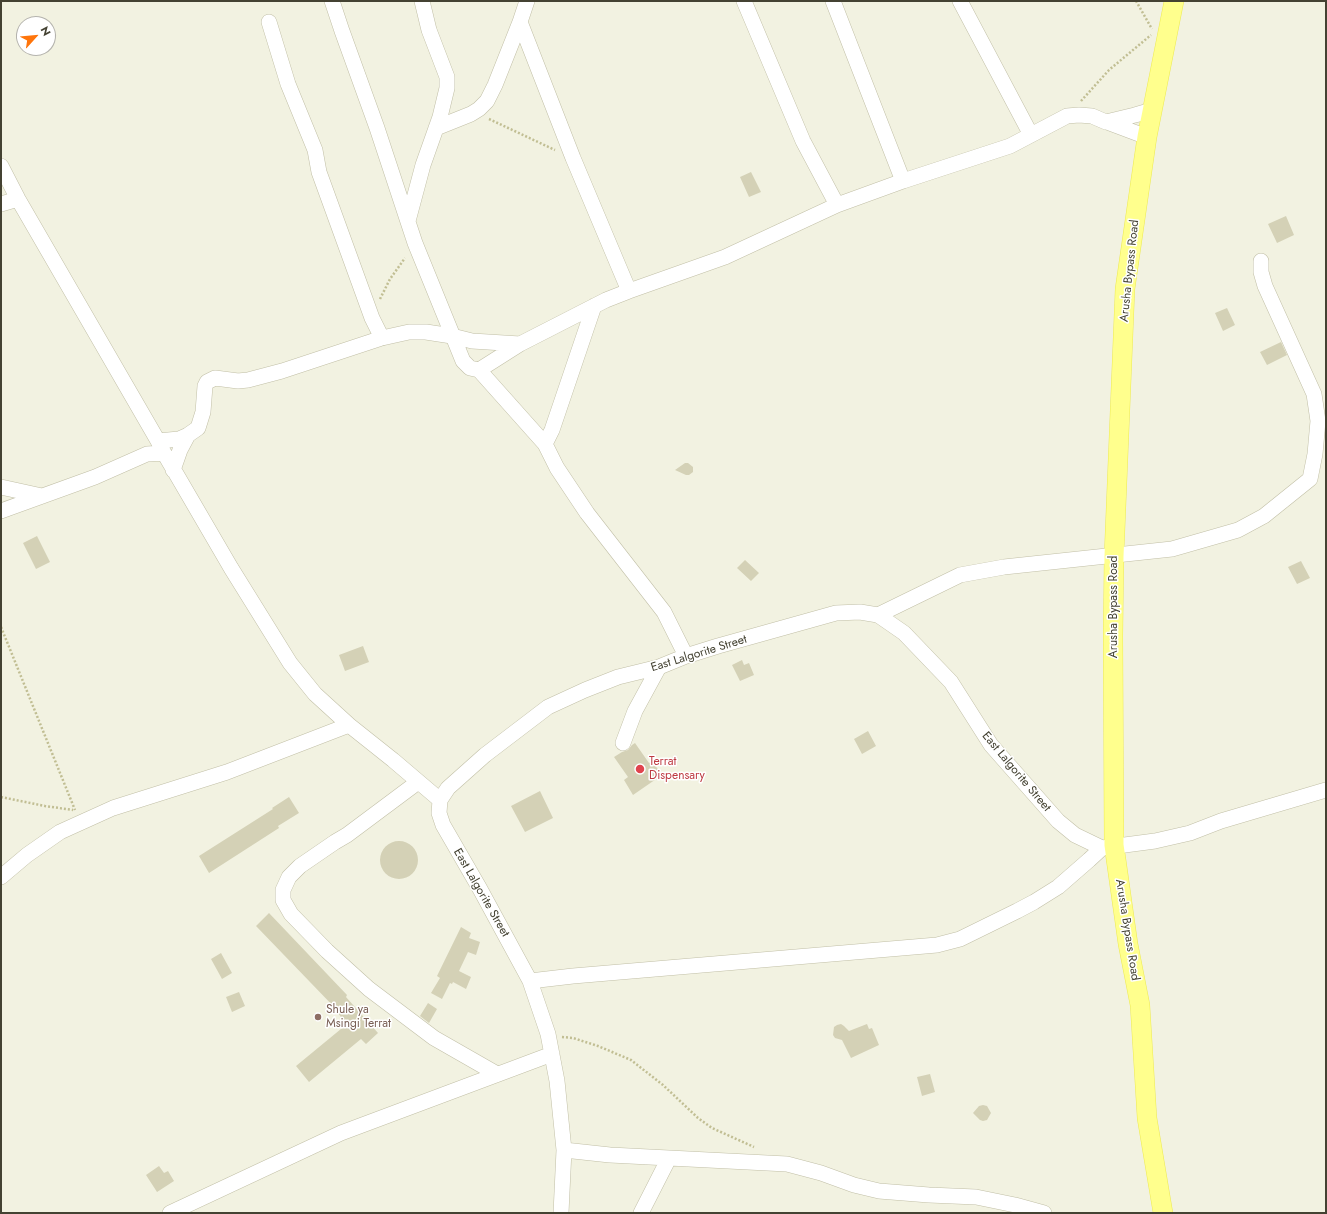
<!DOCTYPE html>
<style>
body{margin:0}
#map{position:relative;width:1327px;height:1214px;overflow:hidden;background:#f2f2e1;font-family:Jost,sans-serif}
canvas{display:block}
.frame{position:absolute;inset:0;border:2px solid #444232;pointer-events:none}
.north{position:absolute;left:16px;top:16px;width:40px;height:40px;box-sizing:border-box;background:#fff;border:1px solid #b4b3ad;border-radius:50%;rotate:63deg;font-size:11px;font-weight:700;line-height:16px;text-align:center;color:#444232}
.north::after{content:'';display:block;margin:auto;width:14px;height:18px;background:#ff750b;clip-path:polygon(50% 0,100% 100%,50% 72%,0 100%)}
</style>
<div id="map">
<canvas width="1327" height="1214"></canvas>
<div class="frame"></div>
<div class="north">N</div>
</div>
<script>
const g = document.querySelector('canvas').getContext('2d');
g.lineJoin = 'round';
function fill(path, color) { g.fillStyle = color; g.fill(path, 'evenodd'); }
const poly = rows => new Path2D(rows.map(r => 'M' + r).join(''));
function stroke(path, color, width, dash) { g.strokeStyle = color; g.lineWidth = width; g.lineCap = dash ? 'butt' : 'round'; g.setLineDash(dash || []); g.stroke(path); }
function label(font, color, halo, rows, align = 'center') {
  g.font = font + ' Jost,sans-serif'; g.lineWidth = 3; g.setLineDash([]); g.textBaseline = 'middle'; g.strokeStyle = halo; g.fillStyle = color; for (const [text, x, y, turn = 0] of rows) {
    g.save(); g.translate(x, y); g.rotate((+turn || 0) * Math.PI / 180); g.textAlign = isNaN(turn) ? turn : align; if (halo) g.strokeText(text, 0, 0); g.fillText(text, 0, 0); g.restore();
  }
}
const building = poly([
 [751,172,761,192,749,197,740,177],
 [1286,216,1294,235,1277,243,1268,224],
 [1227,308,1235,325,1223,331,1215,313],
 [1281,342,1287,355,1267,365,1260,352],
 [685,463,688,463,693,467,693,472,689,475,686,475,675,470],
 [37,536,50,562,36,569,23,543],
 [745,560,759,573,751,581,737,568],
 [1301,561,1310,578,1297,584,1288,567],
 [363,646,369,662,345,671,339,655],
 [742,660,744,665,749,663,754,675,740,681,732,665],
 [868,731,876,746,862,754,854,739],
 [635,743,649,763,652,761,662,775,633,795,624,780,628,777,614,757,622,752,628,750,632,745],
 [540,791,553,818,525,832,511,806],
 [289,797,299,813,278,826,279,828,209,873,199,856,273,809,272,808],
 '380 860a19 19 0 1 1 38 0a19 19 0 1 1-38 0Z',
 [269,913,347,995,346,997,378,1033,366,1044,361,1039,309,1082,296,1066,347,1024,336,1011,337,1010,256,926],
 [461,927,471,933,469,938,480,942,476,955,468,952,459,971,471,977,466,989,453,982,452,984,450,983,442,999,431,993,440,978,437,976],
 [221,953,232,973,222,979,211,959],
 [239,992,245,1006,232,1012,226,997],
 [428,1003,437,1009,429,1023,420,1016],
 [841,1024,844,1026,849,1031,867,1024,869,1029,872,1028,879,1045,851,1058,842,1040,835,1038,833,1035,834,1027,837,1025],
 [930,1074,935,1092,922,1096,917,1077],
 [983,1105,987,1106,991,1113,987,1120,983,1121,980,1120,973,1113,979,1106],
 [159,1166,164,1173,168,1171,174,1181,157,1192,146,1175]
]);
const path = poly([
 [1136,1,1152,29],
 [1081,101,1109,70,1151,35],
 [489,119,555,150],
 [380,299,390,279,405,258],
 [1,627,75,810],
 [1,797,45,806,73,810],
 [562,1037,573,1038,598,1046,631,1060,663,1085,698,1118,712,1128,754,1147]
]);
const minor = poly([
 [332,1,342,31,377,128,415,243,463,361,470,368,479,370,545,444,557,468,587,513,664,612,686,656],
 [527,1,520,22,573,158,629,291],
 [744,1,803,141,837,205],
 [833,1,903,181],
 [960,1,1031,135],
 [269,22,288,84,315,150,319,172,372,318,382,338],
 [1107,122,1147,137],
 [436,128,471,114,479,109,487,101,495,85,520,22],
 [1,166,18,199,158,441,163,451],
 [1,204,18,199],
 [408,221,423,165,440,117,447,88,447,77,429,30,422,1],
 [479,370,520,344,606,300,629,291,725,257,837,205,903,181,1010,146,1067,116,1079,115,1092,116,1106,122,1135,115,1152,110],
 [158,441,179,439,188,435,198,428,203,412,205,386,207,382,215,378,238,381,248,380,282,371,382,338,409,332,426,332,452,336,472,341,520,344],
 [545,444,552,430,594,306],
 [173,470,180,450,188,435],
 [1,487,42,496],
 [1,511,95,477,147,454,164,453,231,568,290,663,315,694,349,725,393,760,440,800],
 [878,615,960,575,1004,567,1172,549,1238,530,1264,516,1310,479,1315,454,1318,421,1314,394,1265,286,1261,272,1261,261],
 [623,743,635,711,659,667],
 [418,782,347,835,335,842,300,866,289,877,283,890,283,900,291,914,327,951,369,989,434,1038,497,1074],
 [1,877,27,855,60,832,113,808,227,772,349,725],
 [530,981,573,976,937,945,960,939,1017,911,1034,902,1058,887,1089,860,1102,848],
 [564,1150,610,1155,787,1164,821,1173,854,1185,879,1191,929,1195,976,1197,1015,1205,1044,1213],
 [170,1213,341,1133,552,1054],
 [561,1213,564,1150,557,1081,548,1034,530,981,480,889,443,825,439,813,440,800,448,788,485,755,548,707,585,690,618,677,659,667,686,656,718,646,836,613,860,612,878,615,904,633,951,682,991,745,1058,821,1075,835,1102,848,1155,841,1190,833,1221,821,1326,790],
 [641,1213,669,1158]
]);
const major = poly([
 [1163,1213,1147,1118,1140,1005,1128,944,1114,845,1113,636,1114,556,1125,289,1147,137,1174,1]
]);
const markers = [
 [640,769,5,"#e0444e"],
 [318,1017,4,"#8d6e63"]
];
const streetNames = [
 ["Arusha Bypass Road",1130,271,-84],
 ["Arusha Bypass Road",1114,607,-90],
 ["East Lalgorite Street",699,654,-17],
 ["East Lalgorite Street",1016,772,50],
 ["East Lalgorite Street",481,893,60],
 ["Arusha Bypass Road",1127,930,81]
];
const healthNames = [
 ["Terrat",649,762],
 ["Dispensary",649,776]
];
const educationNames = [
 ["Shule ya",326,1010],
 ["Msingi Terrat",326,1024]
];
fill(building, '#d4d1b6');
stroke(minor, '#c1bfa6', 16);
stroke(major, '#edea54', 20);
stroke(path, '#c1be93', 2.5, [2, 2]);
stroke(minor, '#fff', 15);
stroke(major, '#ffff8d', 19);
for (const [x, y, r, color] of markers) { const dot = new Path2D(); dot.arc(x, y, r, 0, 2 * Math.PI); g.fillStyle = color; g.fill(dot); stroke(dot, '#fff', 1.5); }
label('12px', '#444232', '#fff', streetNames);
label('12px', '#be3a42', '#fff', healthNames, 'left');
label('12px', '#785e54', '#fff', educationNames, 'left');
</script>
